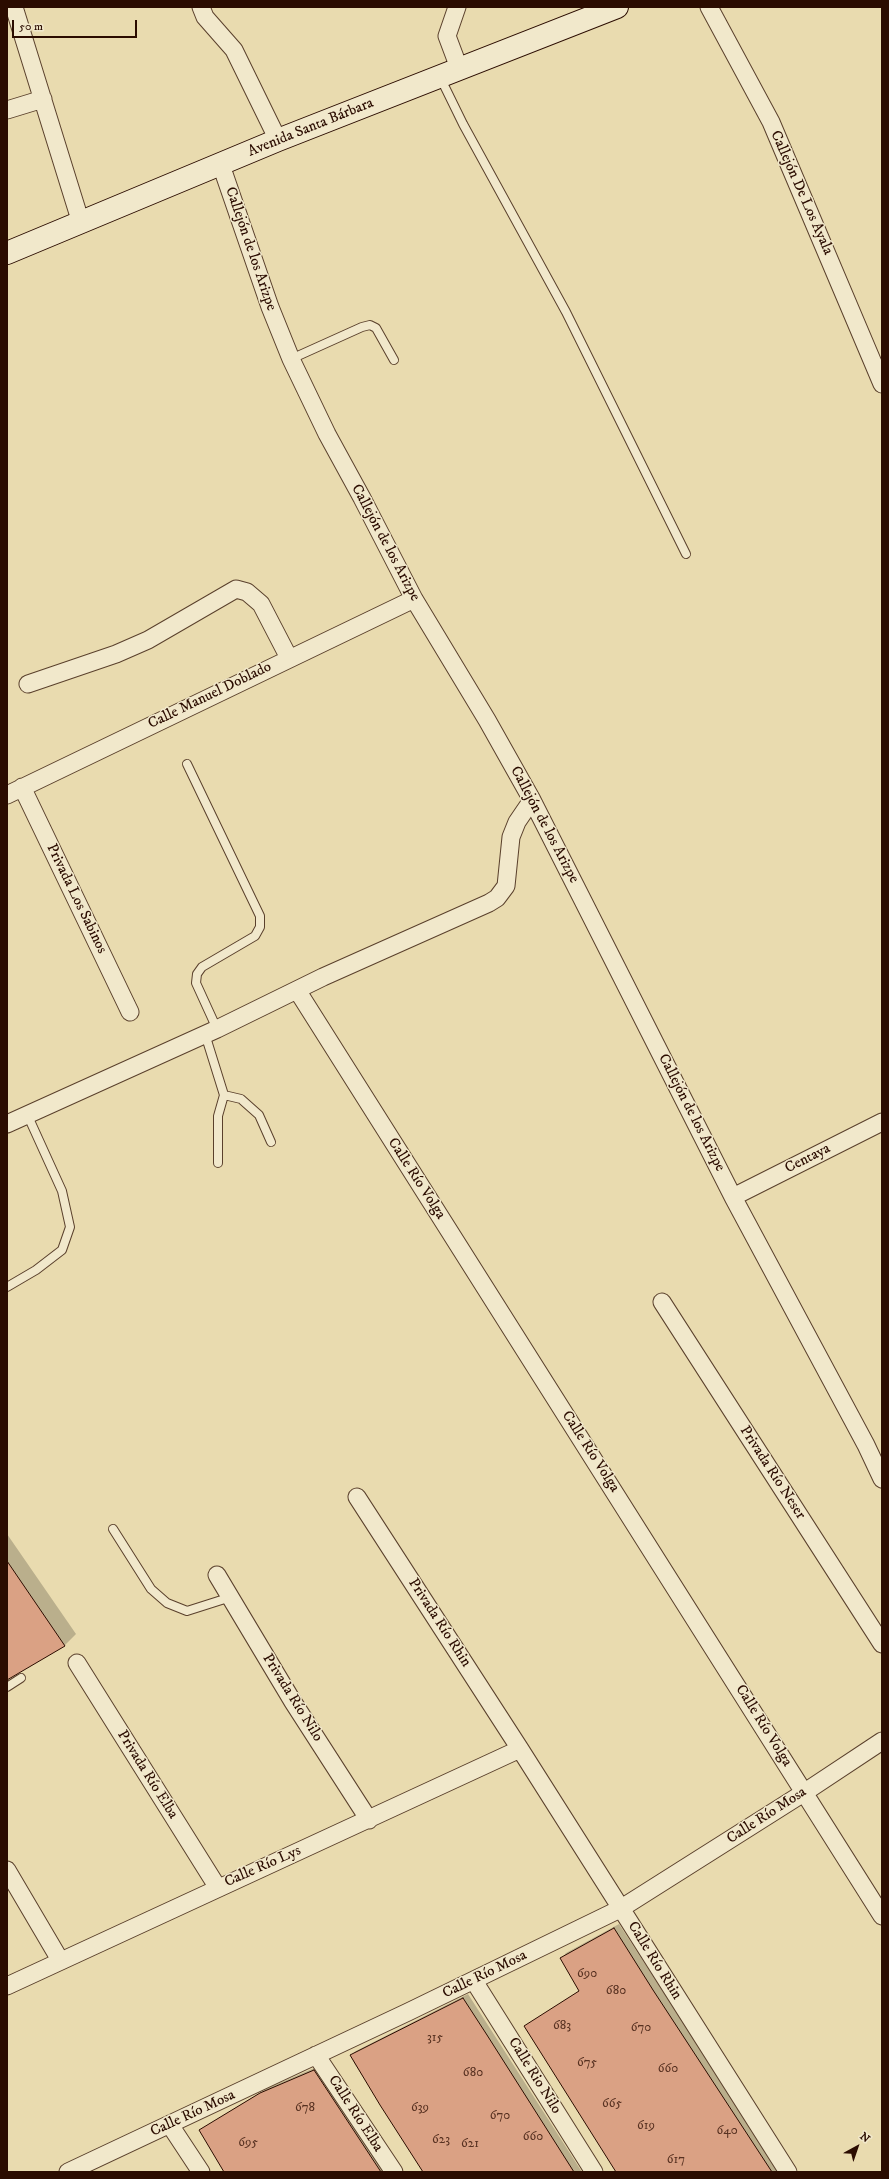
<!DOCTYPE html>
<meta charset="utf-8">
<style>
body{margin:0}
#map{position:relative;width:889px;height:2179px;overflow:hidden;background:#e9dbaf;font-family:"IM FELL DW Pica",serif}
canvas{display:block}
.frame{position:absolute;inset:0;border:8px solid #2b0c00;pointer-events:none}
.north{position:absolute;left:837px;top:2127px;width:40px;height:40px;-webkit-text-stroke:3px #f1e8cb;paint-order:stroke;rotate:40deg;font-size:11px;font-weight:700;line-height:16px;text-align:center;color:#2b0c00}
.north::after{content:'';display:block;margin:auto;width:14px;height:18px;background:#2b0c00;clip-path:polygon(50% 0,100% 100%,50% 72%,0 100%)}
.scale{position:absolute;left:12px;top:20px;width:125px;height:18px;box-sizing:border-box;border:2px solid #2b0c00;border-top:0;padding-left:5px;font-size:12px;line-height:14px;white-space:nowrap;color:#2b0c00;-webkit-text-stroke:3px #f1e8cb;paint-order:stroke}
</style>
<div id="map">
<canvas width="889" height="2179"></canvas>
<div class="frame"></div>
<div class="north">N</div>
<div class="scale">50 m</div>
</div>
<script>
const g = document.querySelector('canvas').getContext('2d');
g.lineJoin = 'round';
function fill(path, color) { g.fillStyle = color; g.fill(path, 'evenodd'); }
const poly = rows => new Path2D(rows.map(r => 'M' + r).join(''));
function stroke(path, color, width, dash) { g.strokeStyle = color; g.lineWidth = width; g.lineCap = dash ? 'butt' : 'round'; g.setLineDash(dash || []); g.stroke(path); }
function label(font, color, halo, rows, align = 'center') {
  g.font = font + ' "IM FELL DW Pica",serif'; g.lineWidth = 3; g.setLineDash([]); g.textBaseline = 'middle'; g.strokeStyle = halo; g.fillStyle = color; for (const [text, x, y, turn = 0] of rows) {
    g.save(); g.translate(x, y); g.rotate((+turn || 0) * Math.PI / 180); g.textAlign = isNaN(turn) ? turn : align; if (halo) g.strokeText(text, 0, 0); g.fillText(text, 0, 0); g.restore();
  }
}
const shadow = poly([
 [7,1534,76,1634,65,1645,7,1679],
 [619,1924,780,2172,617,2172,525,2027,580,1990,562,1958,566,1953],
 [468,1994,582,2172,425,2172,354,2063,351,2055,356,2051],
 [319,2066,387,2172,226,2172,200,2130,266,2089]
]);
const building = poly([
 [7,1561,65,1646,7,1680,7,1561],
 [614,1928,653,1990,772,2172,616,2172,524,2026,579,1991,560,1958,614,1928],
 [463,1998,487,2035,574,2172,423,2172,380,2105,350,2055,463,1998],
 [314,2070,381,2172,224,2172,199,2130,260,2093,314,2070]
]);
const lane = poly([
 [440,77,463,124,566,312,686,554],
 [291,359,362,327,370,325,376,328,394,360],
 [187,764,260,916,260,927,255,936,202,967,197,974,196,983,217,1029],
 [205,1034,224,1095,218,1116,218,1163],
 [224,1095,241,1099,259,1115,271,1142],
 [7,1287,36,1270,62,1250,70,1227,62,1191,27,1114],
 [113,1529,151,1589,167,1603,187,1611,231,1597],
 [7,1687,21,1678]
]);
const street = poly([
 [14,7,81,223],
 [201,7,205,17,234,50,278,140],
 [457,7,447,36,459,68],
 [709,7,771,122,882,384],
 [7,110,43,99],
 [221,165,270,307,291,359,327,434,362,498,414,599,487,720,532,800,733,1197,866,1445,882,1479],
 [28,684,116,654,148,640,236,589,247,592,261,604,289,658],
 [22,787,130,1012],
 [7,795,414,599],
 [297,990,882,1916],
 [7,1124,217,1029,323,977,489,903,497,898,506,886,511,837,517,822,532,800],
 [733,1197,882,1122],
 [662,1302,882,1644],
 [357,1497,520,1749,788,2172],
 [217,1575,293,1702,369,1820],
 [77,1663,218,1888],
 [7,1870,60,1960],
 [474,1981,594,2172],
 [7,1986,520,1749],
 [316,2055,394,2172],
 [170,2125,201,2172],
 [68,2172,408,2012,620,1909,805,1792,882,1741]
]);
const secondary = poly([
 [7,253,278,140,617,7]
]);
const numberNames = [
 ["690",587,1974],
 ["680",616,1991],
 ["683",562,2026],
 ["670",641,2028],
 ["315",435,2038],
 ["675",587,2063],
 ["660",668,2069],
 ["680",473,2073],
 ["665",612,2104],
 ["678",305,2108],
 ["639",420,2108],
 ["670",500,2116],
 ["619",646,2126],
 ["640",727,2131],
 ["660",533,2137],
 ["623",441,2140],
 ["695",248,2143],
 ["621",470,2144],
 ["617",676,2160]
];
const streetNames = [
 ["Avenida Santa Bárbara",311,128,-22],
 ["Callejón De Los Ayala",801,193,66],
 ["Callejón de los Arizpe",250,249,71],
 ["Callejón de los Arizpe",385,543,62],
 ["Calle Manuel Doblado",210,696,-26],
 ["Callejón de los Arizpe",544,825,62],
 ["Privada Los Sabinos",76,899,64],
 ["Callejón de los Arizpe",691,1113,63],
 ["Centaya",808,1159,-27],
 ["Calle Río Volga",416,1179,57],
 ["Calle Río Volga",590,1452,57],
 ["Privada Río Neser",772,1473,57],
 ["Privada Río Rhin",439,1623,57],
 ["Privada Río Nilo",292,1698,58],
 ["Calle Río Volga",763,1726,58],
 ["Privada Río Elba",147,1775,58],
 ["Calle Río Mosa",767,1816,-33],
 ["Calle Río Lys",263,1867,-24],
 ["Calle Río Rhin",654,1961,58],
 ["Calle Río Mosa",485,1975,-26],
 ["Calle Rio Nilo",534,2076,58],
 ["Calle Río Mosa",193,2114,-25],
 ["Calle Río Elba",355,2114,57]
];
fill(shadow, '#0003');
fill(building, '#daa184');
stroke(building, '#2b0c00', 1);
stroke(lane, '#5a402c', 10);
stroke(street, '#5a402c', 19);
stroke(secondary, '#2b0c00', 24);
stroke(lane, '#f1e8cb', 8);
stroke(street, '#f1e8cb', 17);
stroke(secondary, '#f1e8cb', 22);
label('13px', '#573121', null, numberNames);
label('15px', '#2b0c00', '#f1e8cb', streetNames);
</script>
